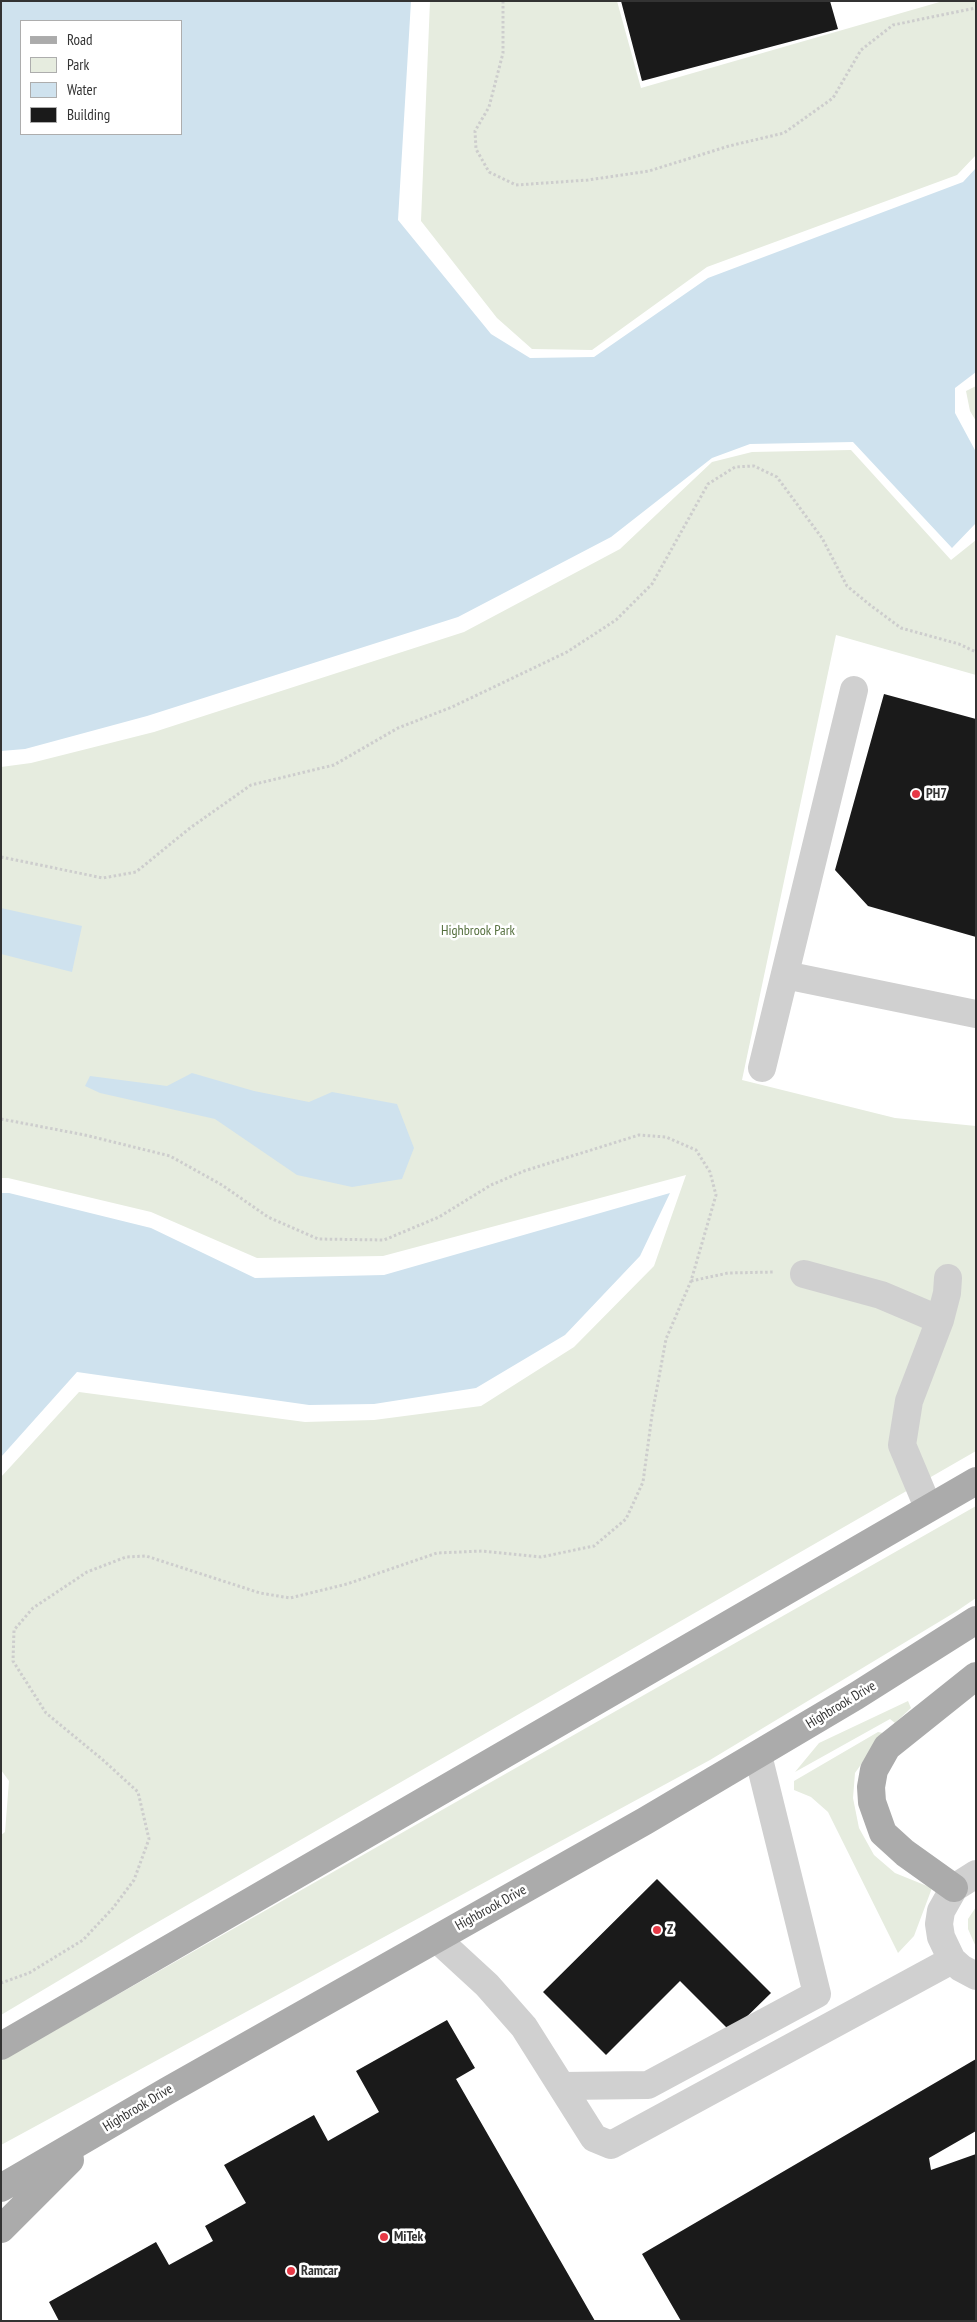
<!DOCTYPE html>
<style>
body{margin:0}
#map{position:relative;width:977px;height:2322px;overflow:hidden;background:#fff;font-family:"PT Sans Narrow",sans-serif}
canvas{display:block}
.frame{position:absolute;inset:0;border:2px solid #333;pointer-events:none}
.legend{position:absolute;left:20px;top:20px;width:162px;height:115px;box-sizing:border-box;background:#fff;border:1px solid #adadad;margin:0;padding:6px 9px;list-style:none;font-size:15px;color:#333}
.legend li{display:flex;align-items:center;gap:10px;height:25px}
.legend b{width:25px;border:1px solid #adadad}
</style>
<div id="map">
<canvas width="977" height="2322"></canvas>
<div class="frame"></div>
<ul class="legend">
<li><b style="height:6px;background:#ababab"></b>Road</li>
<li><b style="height:14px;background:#e6ecdf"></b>Park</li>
<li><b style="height:14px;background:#cfe2ee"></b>Water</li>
<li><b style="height:14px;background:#1a1a1a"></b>Building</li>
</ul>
</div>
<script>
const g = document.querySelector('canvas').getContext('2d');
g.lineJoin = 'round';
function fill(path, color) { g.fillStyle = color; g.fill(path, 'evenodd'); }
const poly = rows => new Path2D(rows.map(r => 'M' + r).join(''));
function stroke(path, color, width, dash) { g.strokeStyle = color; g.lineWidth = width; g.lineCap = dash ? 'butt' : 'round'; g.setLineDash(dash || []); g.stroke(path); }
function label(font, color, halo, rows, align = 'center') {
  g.font = font + ' "PT Sans Narrow",sans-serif'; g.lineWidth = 5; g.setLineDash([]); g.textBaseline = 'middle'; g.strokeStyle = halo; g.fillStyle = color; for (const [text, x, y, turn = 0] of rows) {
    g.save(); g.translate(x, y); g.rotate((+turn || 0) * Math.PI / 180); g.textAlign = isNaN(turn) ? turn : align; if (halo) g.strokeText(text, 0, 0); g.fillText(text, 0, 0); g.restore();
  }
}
const green = poly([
 [430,1,617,1,641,88,943,1,976,1,976,155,957,175,707,267,592,350,532,349,497,318,421,221],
 [976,386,976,421,970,411,966,391],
 [851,450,951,560,976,540,976,675,836,635,742,1080,895,1118,976,1126,976,1451,137,1934,1,2015,1,1835,5,1832,9,1781,1,1770,1,1477,79,1392,305,1422,374,1420,481,1406,574,1347,654,1266,686,1175,383,1256,257,1258,151,1212,8,1178,1,1178,1,767,31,763,154,732,464,632,620,549,712,462,752,452],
 [976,1506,976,1598,957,1611,710,1760,1,2145,1,2061],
 [908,1701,911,1708,895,1723,890,1719,795,1772,819,1743],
 [878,1732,883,1733,855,1773,853,1798,859,1828,874,1855,895,1873,932,1888,914,1936,898,1953,828,1812,811,1797,794,1790,794,1781],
 [976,1907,976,1947,968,1929,968,1919]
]);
const water = poly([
 [1,1,411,1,398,220,491,334,530,358,594,357,708,278,963,182,976,168,976,372,955,388,955,413,976,452,976,523,952,548,853,442,750,444,712,458,611,537,458,617,147,716,25,749,1,751],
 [21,21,181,21,181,134,21,134],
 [1,908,82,926,72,972,1,954],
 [192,1073,254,1091,309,1102,332,1092,397,1104,414,1148,402,1179,352,1187,297,1175,215,1119,100,1093,85,1086,90,1076,167,1086],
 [1,1193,9,1193,151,1228,255,1278,384,1275,670,1193,640,1256,565,1335,476,1388,374,1404,309,1405,77,1372,1,1457]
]);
const building = poly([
 [621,1,830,1,838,29,642,81],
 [884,694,976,719,976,937,868,906,835,870],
 [657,1879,771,1993,731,2032,680,1981,606,2055,543,1992],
 [447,2020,475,2068,456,2079,595,2321,59,2321,49,2302,156,2242,169,2265,213,2241,205,2226,246,2203,224,2165,314,2115,328,2141,379,2112,356,2071],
 [976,2059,976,2131,929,2158,931,2170,976,2154,976,2321,681,2321,642,2254]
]);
const path = poly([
 [503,1,503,53,489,107,475,131,476,149,489,172,516,185,588,180,649,171,729,146,784,133,833,98,861,50,893,25,976,8],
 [1,857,103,878,136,872,190,828,251,785,334,765,398,728,452,707,567,652,616,620,652,584,708,484,735,467,754,466,777,477,822,538,847,586,870,605,901,628,959,644,976,652],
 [1,1119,85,1135,170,1156,222,1185,268,1217,318,1239,384,1240,439,1217,491,1185,524,1171,639,1135,666,1137,696,1150,710,1172,716,1195,691,1281,666,1339,652,1415,643,1482,626,1519,594,1546,541,1557,482,1551,437,1553,347,1584,290,1598,260,1593,146,1556,126,1557,87,1572,33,1608,14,1630,13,1661,46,1713,103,1760,138,1792,149,1839,134,1880,113,1908,83,1940,29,1973,1,1983],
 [691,1281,728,1273,774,1272]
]);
const minor = poly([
 [785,975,976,1014],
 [762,1068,854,690],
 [804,1274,881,1295,940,1320,909,1401,902,1445,928,1507],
 [940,1320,947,1293,948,1278],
 [976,1874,954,1888,941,1911,939,1924,941,1937,952,1960,961,1968,976,1976],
 [437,1939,487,1985,524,2027,594,2138,611,2145,952,1960],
 [562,2086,648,2085,817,1994,758,1755]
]);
const major = poly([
 [954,1888,905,1853,883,1833,872,1802,871,1787,874,1770,887,1747,976,1676],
 [1,2046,976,1481],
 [1,2188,167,2091,645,1821,856,1696,976,1620],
 [1,2229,70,2160]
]);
const markers = [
 [916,794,5,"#e63946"],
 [657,1930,5,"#e63946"],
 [384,2237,5,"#e63946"],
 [291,2271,5,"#e63946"]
];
const poiNames = [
 ["PH7",926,794],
 ["Z",667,1930],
 ["MiTek",394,2237],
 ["Ramcar",301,2271]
];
const parkNames = [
 ["Highbrook Park",478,931]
];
const streetNames = [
 ["Highbrook Drive",841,1705,-31],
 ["Highbrook Drive",491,1908,-29],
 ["Highbrook Drive",138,2108,-31]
];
fill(green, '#e6ecdf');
fill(water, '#cfe2ee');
fill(building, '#1a1a1a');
stroke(path, '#cdcdcd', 3, [2.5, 2.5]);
stroke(minor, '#d0d0d0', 28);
stroke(major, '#ababab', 28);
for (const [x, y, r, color] of markers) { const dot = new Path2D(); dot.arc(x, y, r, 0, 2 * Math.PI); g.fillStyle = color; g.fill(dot); stroke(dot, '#fff', 2); }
label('bold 14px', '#333', '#fff', poiNames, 'left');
label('14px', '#56703f', '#fff', parkNames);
label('14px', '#333', '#fff', streetNames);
</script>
